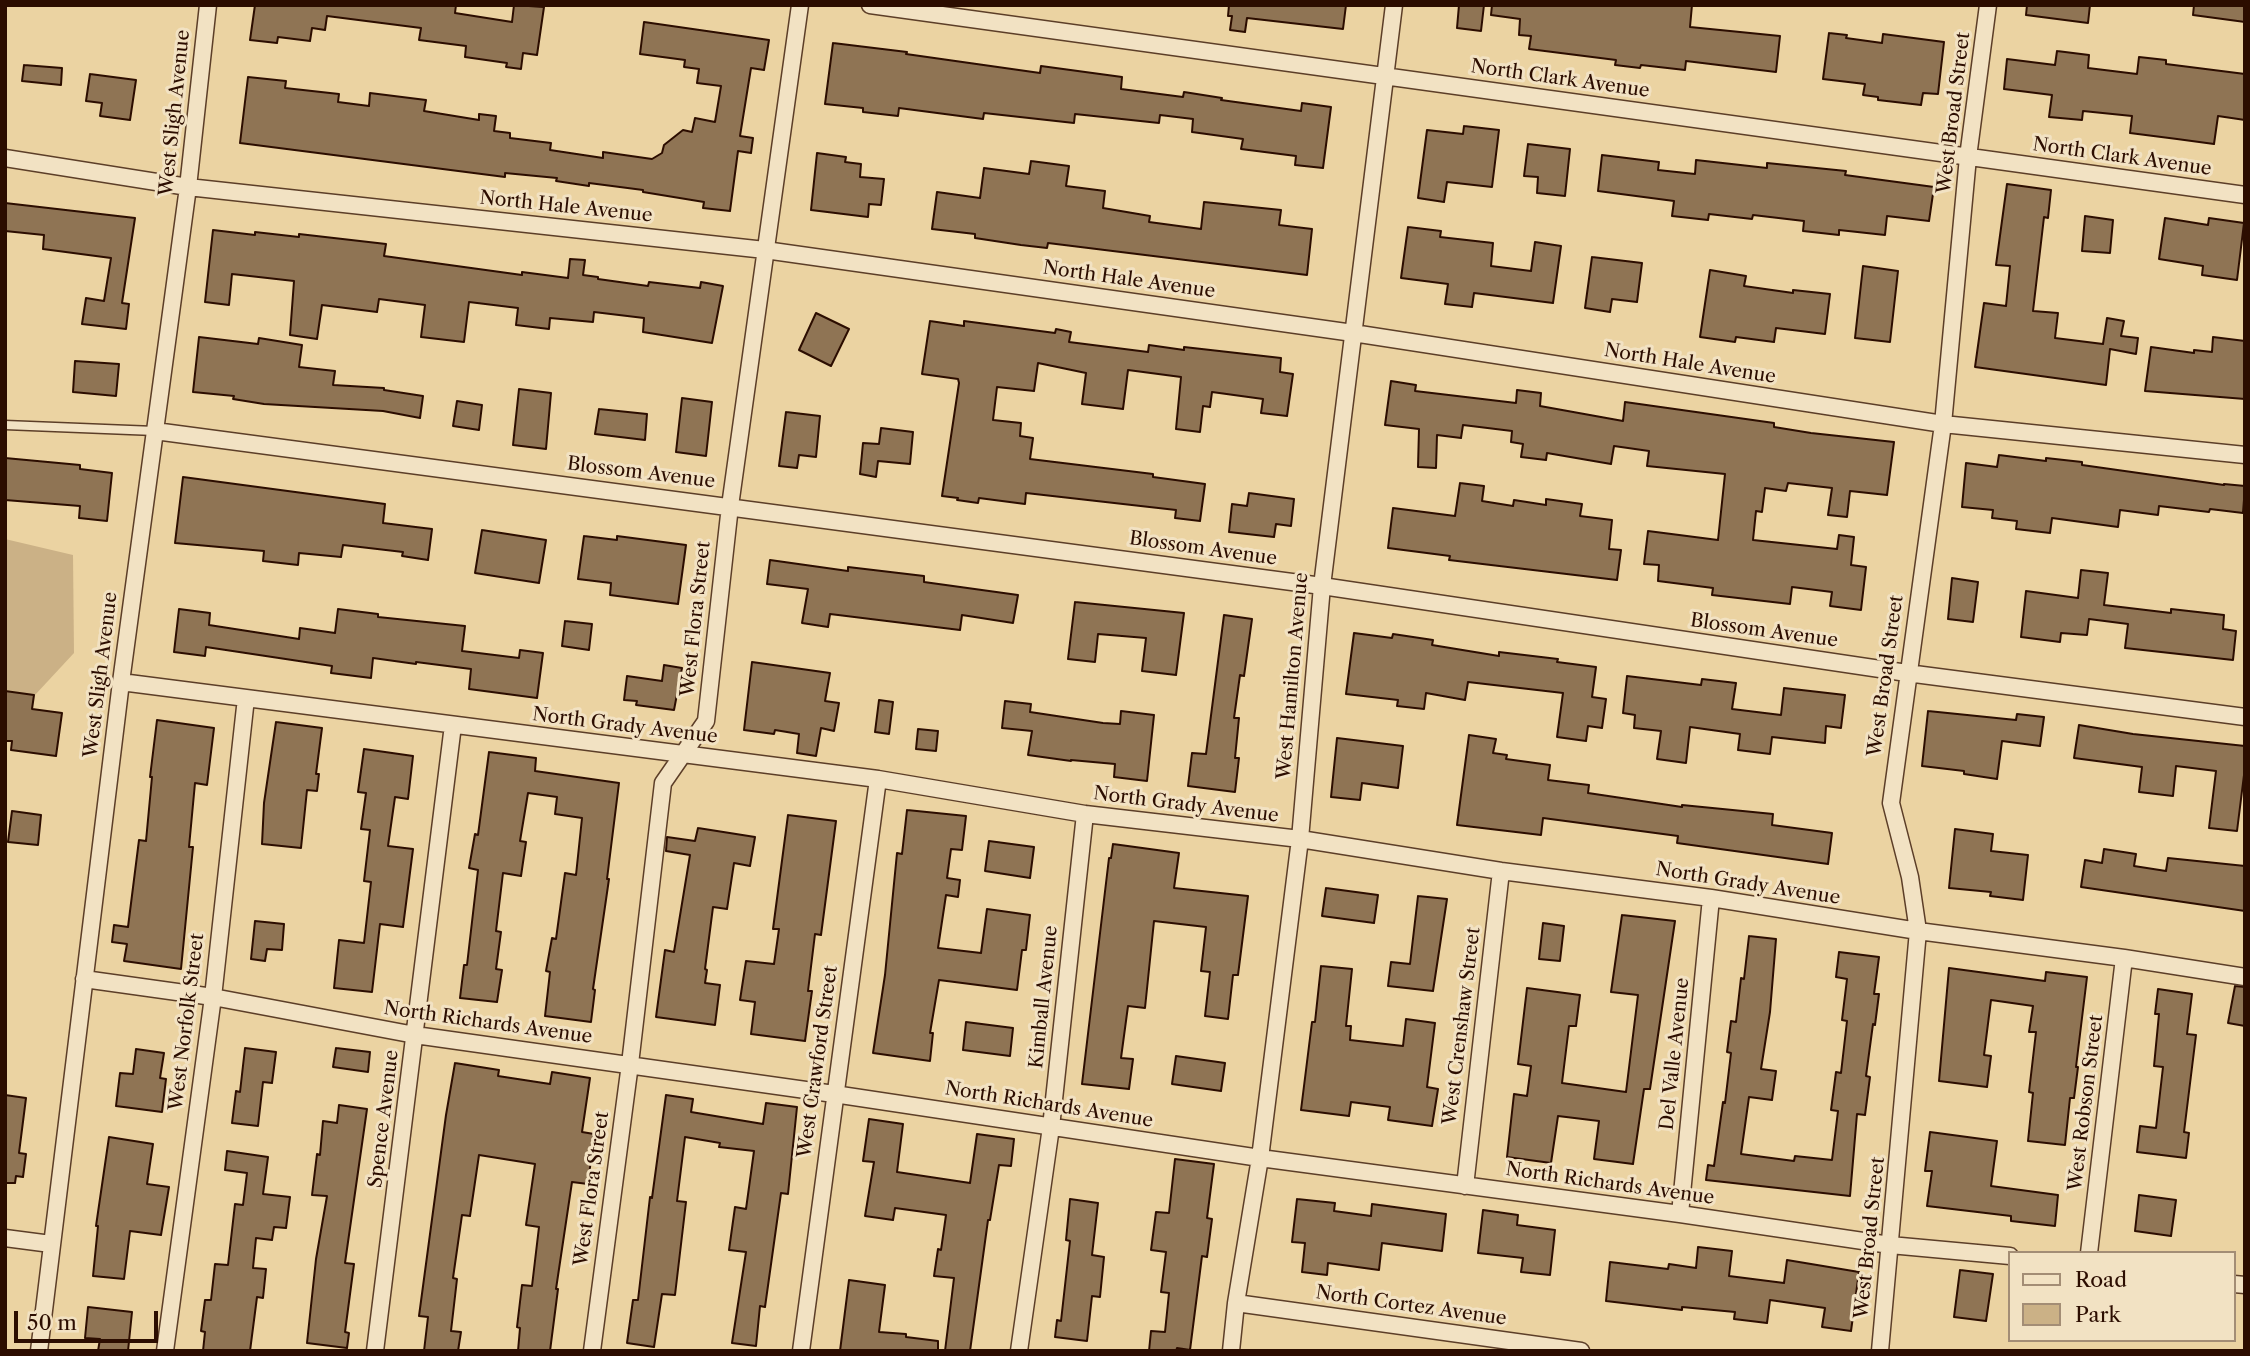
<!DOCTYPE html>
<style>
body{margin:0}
#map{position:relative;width:2250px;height:1356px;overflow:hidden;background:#ebd3a2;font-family:"Libre Caslon Text",serif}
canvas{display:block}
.frame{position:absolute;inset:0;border:7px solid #2c0d00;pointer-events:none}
.legend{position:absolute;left:2008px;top:1251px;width:228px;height:91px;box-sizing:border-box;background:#f2e2c3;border:2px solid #a38d75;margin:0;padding:9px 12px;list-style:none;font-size:21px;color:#2c0d00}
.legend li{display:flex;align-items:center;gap:14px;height:35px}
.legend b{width:35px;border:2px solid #a38d75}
.scale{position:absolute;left:14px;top:1311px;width:144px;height:32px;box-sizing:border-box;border:4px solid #2c0d00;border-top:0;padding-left:9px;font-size:21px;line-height:24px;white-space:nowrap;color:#2c0d00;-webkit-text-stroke:5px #f2e2c3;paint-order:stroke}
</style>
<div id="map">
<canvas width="2250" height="1356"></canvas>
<div class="frame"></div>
<ul class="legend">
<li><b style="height:9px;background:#f2e2c3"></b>Road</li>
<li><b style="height:19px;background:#cbb186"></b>Park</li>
</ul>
<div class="scale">50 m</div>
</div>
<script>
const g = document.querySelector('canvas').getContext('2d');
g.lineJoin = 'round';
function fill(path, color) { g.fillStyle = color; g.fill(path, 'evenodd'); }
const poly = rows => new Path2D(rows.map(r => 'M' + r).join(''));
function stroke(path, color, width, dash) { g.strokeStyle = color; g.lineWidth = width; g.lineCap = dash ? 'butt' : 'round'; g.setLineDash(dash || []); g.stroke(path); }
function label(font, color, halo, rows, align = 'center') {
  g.font = font + ' "Libre Caslon Text",serif'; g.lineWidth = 6; g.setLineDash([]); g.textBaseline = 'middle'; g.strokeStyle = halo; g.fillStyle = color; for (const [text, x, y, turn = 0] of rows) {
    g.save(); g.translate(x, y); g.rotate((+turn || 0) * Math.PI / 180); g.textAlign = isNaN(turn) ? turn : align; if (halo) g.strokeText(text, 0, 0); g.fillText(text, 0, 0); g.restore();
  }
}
const green = poly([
 [5,539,73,555,74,653,35,695,5,700]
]);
const building = poly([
 [255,5,456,5,455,13,512,22,514,5,544,7,537,55,523,53,521,69,506,67,507,63,465,57,466,46,419,40,421,28,327,16,325,30,312,28,310,41,278,37,277,43,250,40,255,5],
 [1229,5,1346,5,1343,29,1247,18,1245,32,1230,30,1232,16,1228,16,1229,5],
 [1459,5,1484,5,1481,31,1457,28,1459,5],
 [1492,5,1692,5,1690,27,1780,36,1776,72,1686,61,1685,70,1641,65,1640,68,1615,65,1616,60,1529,49,1531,36,1519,35,1520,19,1491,15,1492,5],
 [2027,5,2090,5,2088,23,2026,15,2027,5],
 [2194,5,2245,5,2245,22,2193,15,2194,5],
 [644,22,769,40,764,70,751,68,740,136,753,138,751,153,738,151,730,211,703,208,704,202,643,192,643,190,589,183,589,186,556,181,557,178,505,173,505,177,240,143,248,77,286,81,285,88,339,94,338,102,369,106,370,93,426,100,424,111,479,120,479,114,496,116,494,131,510,133,510,138,551,143,550,150,603,158,603,152,652,159,662,153,664,145,683,130,692,132,695,118,715,122,721,86,697,83,699,69,684,67,685,60,640,54,644,22],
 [1829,33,1847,35,1846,38,1882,43,1883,34,1944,42,1938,94,1923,93,1921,105,1878,100,1878,97,1863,95,1865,84,1823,79,1829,33],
 [833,43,907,52,906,54,1040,73,1041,66,1122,77,1121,89,1183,97,1184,92,1222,98,1221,100,1301,111,1302,103,1331,107,1323,168,1295,165,1296,156,1241,149,1243,139,1192,132,1193,119,1160,115,1159,123,1075,114,1074,123,984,113,983,119,899,108,898,116,863,112,863,108,825,104,833,43],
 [2057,51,2089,55,2088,68,2137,74,2139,57,2166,60,2166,64,2245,74,2245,120,2218,116,2214,144,2177,139,2130,133,2132,116,2083,111,2082,120,2049,117,2052,95,2004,89,2007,59,2055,65,2057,51],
 [24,65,62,68,61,85,22,81,24,65],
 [90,74,136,80,130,120,100,116,102,103,86,101,90,74],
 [1464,126,1499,130,1492,187,1447,182,1444,202,1418,198,1427,130,1463,134,1464,126],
 [1528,144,1570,149,1565,196,1537,193,1538,177,1524,176,1528,144],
 [817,153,846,157,845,162,861,164,860,177,884,179,881,205,869,204,868,217,811,210,817,153],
 [1602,155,1659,162,1658,170,1695,174,1696,160,1767,168,1767,163,1846,171,1845,175,1934,187,1929,221,1887,216,1885,235,1839,230,1839,235,1803,231,1804,221,1753,215,1752,219,1709,214,1708,220,1672,216,1674,201,1598,191,1602,155],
 [1031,161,1069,166,1066,186,1105,191,1103,208,1150,216,1149,222,1201,229,1204,202,1281,210,1279,225,1312,229,1307,275,1048,243,1047,248,1021,245,975,238,975,234,932,229,937,192,980,198,984,168,1029,174,1031,161],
 [2007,184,2051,190,2048,218,2044,217,2033,311,2058,313,2055,338,2103,344,2107,318,2124,321,2121,336,2138,338,2136,354,2110,349,2106,385,1975,367,1984,303,2006,306,2010,266,1996,265,2007,184],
 [5,203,135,218,122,303,129,304,126,329,82,324,86,298,104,301,111,258,43,249,44,235,5,231,5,203],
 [2085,216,2113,220,2110,253,2082,251,2085,216],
 [2165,218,2208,225,2209,218,2244,223,2237,280,2202,275,2203,266,2159,259,2165,218],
 [1408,227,1441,231,1440,237,1493,243,1491,266,1531,271,1535,242,1561,246,1553,303,1474,293,1472,307,1445,304,1448,284,1401,278,1408,227],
 [213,230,255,235,255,232,299,237,299,234,386,244,384,256,522,275,522,272,568,278,570,259,585,260,583,275,598,277,598,279,648,286,649,282,700,288,701,282,723,286,712,343,643,332,644,318,594,312,593,322,550,318,549,329,516,325,518,308,469,302,464,342,421,337,425,305,379,299,377,312,322,305,317,339,290,335,294,281,232,274,229,305,205,302,213,230],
 [1592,257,1642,263,1637,302,1612,299,1610,312,1585,308,1592,257],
 [1863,266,1898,271,1890,342,1855,338,1863,266],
 [1710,270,1746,276,1744,286,1793,293,1793,290,1830,294,1825,334,1776,328,1774,342,1736,337,1735,342,1700,337,1710,270],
 [816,313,849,329,831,366,799,350,816,313],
 [930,321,964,326,964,321,1055,333,1056,329,1071,332,1069,342,1148,352,1149,345,1184,350,1184,347,1281,358,1280,372,1293,374,1287,416,1261,413,1263,399,1212,392,1210,407,1203,406,1200,432,1176,429,1181,377,1128,370,1123,409,1082,404,1086,373,1038,363,1034,391,997,387,993,420,1021,423,1020,436,1033,438,1030,459,1153,474,1153,477,1205,484,1200,521,1175,518,1176,510,1026,493,1025,504,979,498,978,503,957,500,958,498,942,496,959,383,958,379,922,374,930,321],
 [199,337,258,344,259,338,302,345,299,367,335,371,333,385,384,388,384,390,423,396,420,418,383,411,264,404,233,399,234,396,193,392,199,337],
 [2213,337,2245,341,2245,399,2145,391,2151,347,2194,353,2194,350,2212,352,2213,337],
 [75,361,119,364,116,396,73,392,75,361],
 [1391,381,1416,385,1415,391,1516,403,1517,390,1541,393,1540,406,1623,421,1625,402,1774,423,1774,427,1811,433,1894,442,1887,495,1850,491,1847,517,1828,515,1832,488,1788,483,1786,491,1765,488,1762,512,1756,511,1753,540,1837,549,1839,535,1854,537,1851,565,1866,567,1861,610,1830,606,1832,592,1792,587,1790,604,1712,595,1713,588,1658,581,1659,565,1644,564,1648,531,1718,540,1725,474,1647,466,1649,451,1614,446,1611,464,1547,453,1546,460,1521,457,1523,444,1511,442,1512,431,1463,425,1461,438,1437,435,1436,468,1418,467,1419,429,1385,425,1391,381],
 [519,389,551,393,546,449,513,445,519,389],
 [682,398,712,402,706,456,676,452,682,398],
 [457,401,482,405,479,430,453,426,457,401],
 [599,409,647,414,645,440,595,434,599,409],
 [786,412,820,416,816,457,799,455,797,468,779,466,786,412],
 [881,428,913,432,910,464,878,461,876,477,860,474,863,443,879,444,881,428],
 [1999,455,2046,461,2046,458,2082,462,2082,465,2224,485,2224,484,2245,486,2243,513,2210,509,2209,512,2159,506,2158,515,2120,510,2118,527,2052,518,2050,533,2016,529,2017,521,1992,518,1993,510,1962,507,1966,463,1997,467,1999,455],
 [5,458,80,465,80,469,112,473,107,521,79,518,80,506,5,500,5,458],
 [183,477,385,504,383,523,432,529,428,560,402,556,403,552,343,545,341,557,299,553,298,565,263,561,264,551,175,543,183,477],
 [1460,483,1484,486,1482,501,1513,506,1514,500,1546,505,1546,499,1582,504,1580,516,1612,520,1609,549,1621,550,1617,580,1449,560,1450,556,1388,548,1393,508,1455,516,1460,483],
 [1249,493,1294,499,1291,526,1276,524,1274,537,1229,532,1232,504,1247,506,1249,493],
 [482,530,546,540,539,583,475,573,482,530],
 [584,536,617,540,617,536,686,545,678,604,610,595,611,583,578,579,584,536],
 [770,560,848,571,848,567,924,576,924,582,1018,595,1013,623,962,615,960,630,830,614,828,627,802,623,808,589,767,584,770,560],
 [2081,570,2108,573,2104,605,2171,613,2171,609,2224,615,2223,629,2236,631,2233,660,2125,648,2128,624,2089,619,2087,635,2061,633,2060,642,2021,637,2026,591,2078,598,2081,570],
 [1952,578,1978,582,1973,622,1948,619,1952,578],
 [1075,602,1184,613,1176,675,1142,671,1146,638,1098,634,1095,662,1068,659,1075,602],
 [179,609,210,613,209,625,299,639,300,628,335,633,338,609,378,614,378,617,465,626,462,651,519,658,520,650,543,653,537,698,469,689,471,669,416,662,416,664,373,658,371,678,331,673,332,666,206,647,205,656,174,652,179,609],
 [1224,615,1252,619,1244,676,1240,675,1234,718,1239,718,1235,758,1239,758,1235,792,1188,786,1192,753,1206,754,1224,615],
 [565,621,592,624,589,650,562,646,565,621],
 [1354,633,1392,638,1393,634,1433,640,1432,645,1499,656,1499,652,1558,659,1557,662,1596,667,1592,697,1606,699,1602,728,1588,726,1586,741,1557,737,1563,693,1468,682,1465,700,1426,693,1424,709,1397,706,1398,700,1346,694,1354,633],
 [752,662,830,673,825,701,839,703,834,731,821,728,816,756,797,753,799,734,775,730,774,734,744,730,752,662],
 [664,665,682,668,674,710,636,705,637,701,624,700,627,676,662,681,664,665],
 [1627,676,1701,685,1702,679,1736,683,1732,709,1781,715,1784,688,1845,695,1841,728,1826,726,1825,743,1772,737,1770,754,1738,750,1740,734,1690,727,1686,763,1657,759,1661,731,1634,728,1635,715,1623,713,1627,676],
 [5,691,34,695,32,709,62,713,56,756,11,750,12,741,5,741,5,691],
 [879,700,893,702,889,734,875,732,879,700],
 [1005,701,1031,704,1030,712,1103,723,1120,724,1121,711,1154,715,1147,781,1114,777,1115,764,1071,760,1071,761,1028,755,1032,731,1002,728,1005,701],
 [1928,711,2016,720,2017,714,2044,717,2040,746,2002,741,1997,779,1964,774,1964,771,1922,766,1928,711],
 [157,720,214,728,207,785,195,783,189,847,193,847,181,969,124,961,127,944,112,942,114,925,128,927,139,840,146,841,152,777,150,777,157,720],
 [276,722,322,728,316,774,319,774,317,791,307,790,301,848,262,844,264,803,276,722],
 [2079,725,2133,734,2245,746,2245,767,2237,831,2209,828,2216,771,2176,766,2173,796,2139,792,2142,767,2074,758,2079,725],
 [918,729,938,731,936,751,916,749,918,729],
 [1469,735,1496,739,1493,753,1507,755,1506,759,1550,765,1548,780,1589,785,1588,793,1682,807,1682,805,1773,814,1772,825,1832,833,1828,864,1677,843,1678,836,1543,818,1541,835,1457,825,1469,735],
 [1337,738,1403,746,1398,788,1362,783,1360,800,1331,797,1337,738],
 [364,749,413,756,408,799,395,797,388,846,413,849,403,927,380,924,372,992,334,988,339,940,364,943,371,882,364,881,370,830,361,829,366,793,358,792,364,749],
 [489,752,536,758,535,771,619,783,607,879,609,879,593,989,595,990,591,1022,545,1016,550,972,546,971,552,938,556,939,565,873,576,875,582,818,555,814,557,797,528,793,520,841,526,842,521,876,503,873,496,931,501,932,496,969,502,970,497,1002,460,998,464,965,467,965,478,870,469,868,475,834,478,835,489,752],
 [907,810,966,816,962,850,951,849,947,878,960,880,958,897,946,895,938,948,981,953,987,909,1030,915,1026,950,1022,950,1017,990,939,980,930,1033,933,1033,930,1061,873,1053,885,975,897,853,902,854,907,810],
 [12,811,41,815,38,845,8,842,12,811],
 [788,815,836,821,821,935,815,934,808,991,812,991,805,1041,751,1034,755,1002,740,1000,746,961,774,964,779,929,773,929,788,815],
 [698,828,755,837,750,866,734,863,727,909,713,907,705,969,707,970,705,983,720,985,715,1025,656,1017,665,950,674,952,690,855,666,851,667,837,695,841,698,828],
 [1955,829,1993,834,1991,851,2028,855,2023,900,1990,896,1991,892,1949,888,1955,829],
 [989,841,1034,847,1030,878,985,871,989,841],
 [1113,844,1179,853,1174,888,1248,896,1238,975,1233,975,1228,1019,1205,1016,1210,972,1201,971,1206,927,1154,921,1145,1008,1128,1006,1121,1058,1133,1059,1129,1089,1082,1084,1109,858,1111,858,1113,844],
 [2104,849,2136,854,2134,866,2166,871,2168,858,2245,866,2245,911,2081,887,2085,860,2102,863,2104,849],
 [1326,888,1378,895,1374,923,1322,916,1326,888],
 [1418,896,1447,899,1433,991,1388,986,1391,962,1410,964,1418,896],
 [1622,915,1675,921,1650,1089,1644,1089,1633,1164,1594,1159,1599,1121,1558,1116,1551,1163,1507,1157,1514,1094,1527,1096,1531,1066,1518,1064,1527,988,1580,995,1576,1026,1569,1026,1562,1083,1626,1092,1638,995,1611,992,1622,915],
 [255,921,284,924,282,950,267,949,265,961,251,959,255,921],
 [1543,923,1564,926,1560,961,1539,959,1543,923],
 [1749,936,1776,939,1770,1012,1761,1069,1776,1071,1772,1100,1749,1097,1741,1154,1794,1161,1795,1156,1832,1160,1838,1111,1831,1110,1836,1072,1841,1073,1847,1021,1842,1020,1847,979,1836,977,1839,952,1879,957,1874,994,1879,994,1875,1025,1873,1024,1866,1076,1870,1077,1865,1115,1857,1114,1850,1196,1706,1180,1708,1165,1714,1166,1723,1102,1725,1103,1731,1053,1727,1052,1731,1021,1736,1022,1741,978,1744,979,1749,936],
 [1321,966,1352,969,1346,1026,1351,1026,1350,1040,1403,1046,1406,1019,1435,1023,1427,1087,1438,1089,1432,1126,1388,1120,1390,1107,1351,1102,1349,1116,1301,1110,1312,1022,1315,1022,1321,966],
 [1949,968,2045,981,2046,972,2087,977,2076,1067,2078,1067,2074,1098,2070,1098,2065,1145,2028,1141,2033,1093,2029,1092,2036,1032,2029,1032,2033,1006,1991,1000,1984,1055,1991,1056,1987,1087,1939,1081,1949,968],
 [2235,986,2245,987,2245,1026,2228,1023,2235,986],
 [2158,989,2192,994,2187,1034,2196,1035,2184,1132,2189,1133,2186,1158,2137,1152,2140,1126,2156,1128,2163,1067,2154,1066,2159,1014,2155,1014,2158,989],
 [966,1022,1013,1028,1010,1056,963,1050,966,1022],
 [245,1048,276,1052,272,1083,263,1082,258,1126,232,1123,236,1091,240,1092,245,1048],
 [336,1048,370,1052,368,1072,333,1067,336,1048],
 [136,1049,164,1053,160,1078,166,1079,162,1112,116,1106,120,1073,133,1074,136,1049],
 [1176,1056,1225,1063,1221,1091,1172,1084,1176,1056],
 [455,1063,499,1070,498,1076,550,1084,552,1072,590,1078,582,1132,594,1134,588,1184,572,1182,556,1289,558,1289,550,1351,518,1351,520,1328,517,1327,522,1285,532,1286,539,1227,526,1225,535,1164,479,1155,470,1216,462,1215,453,1278,457,1279,451,1331,461,1332,458,1351,424,1351,428,1317,419,1316,446,1115,455,1063],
 [5,1095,26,1098,19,1153,26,1154,23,1177,16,1176,15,1183,5,1183,5,1095],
 [666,1095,693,1099,691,1112,763,1124,766,1103,797,1107,788,1194,781,1193,765,1307,760,1306,756,1346,732,1343,746,1252,729,1250,735,1207,746,1209,754,1151,719,1147,720,1143,685,1137,677,1201,686,1202,675,1295,662,1294,654,1347,627,1343,633,1300,638,1300,650,1197,652,1198,666,1095],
 [339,1105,367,1109,345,1263,354,1264,345,1332,349,1333,347,1348,307,1343,316,1259,327,1196,312,1195,317,1154,320,1155,323,1121,337,1123,339,1105],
 [869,1119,903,1124,897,1172,970,1183,977,1134,1014,1139,1011,1166,999,1165,990,1220,988,1220,970,1351,945,1351,954,1278,934,1276,938,1249,941,1250,946,1215,895,1208,893,1220,865,1216,874,1162,863,1161,869,1119],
 [1930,1132,1997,1141,1991,1186,2058,1195,2055,1226,2011,1221,2011,1216,1927,1206,1932,1171,1925,1171,1930,1132],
 [109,1137,153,1144,147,1184,169,1187,161,1235,130,1231,124,1279,93,1276,98,1226,96,1226,109,1137],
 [227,1151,268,1157,263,1194,290,1197,286,1228,274,1227,272,1240,256,1238,253,1268,266,1269,263,1298,257,1297,250,1351,203,1351,205,1332,201,1331,205,1300,211,1300,215,1264,228,1265,235,1204,243,1205,247,1173,225,1170,227,1151],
 [1175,1159,1214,1164,1207,1218,1212,1219,1207,1257,1202,1256,1190,1350,1177,1348,1176,1351,1149,1351,1151,1331,1165,1332,1169,1293,1161,1292,1166,1252,1151,1250,1156,1212,1169,1213,1175,1159],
 [2139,1195,2176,1200,2171,1236,2135,1231,2139,1195],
 [1070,1199,1098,1203,1092,1255,1104,1257,1100,1297,1092,1296,1087,1341,1055,1337,1057,1320,1061,1321,1070,1241,1066,1240,1070,1199],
 [1297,1199,1335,1203,1334,1211,1371,1216,1372,1204,1446,1214,1442,1251,1382,1243,1379,1270,1328,1263,1327,1275,1302,1272,1305,1243,1292,1242,1297,1199],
 [1483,1210,1518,1215,1517,1225,1555,1230,1550,1275,1521,1272,1523,1258,1478,1253,1483,1210],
 [1698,1247,1732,1251,1729,1276,1784,1283,1787,1260,1859,1272,1851,1331,1822,1327,1825,1308,1770,1300,1767,1323,1734,1319,1735,1312,1682,1307,1682,1310,1606,1301,1610,1262,1668,1269,1669,1264,1696,1268,1698,1247],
 [1960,1270,1993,1274,1986,1321,1954,1317,1960,1270],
 [849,1280,885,1285,879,1332,906,1334,906,1337,938,1341,938,1351,840,1351,849,1280],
 [88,1307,132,1312,128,1351,98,1351,100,1339,85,1338,88,1307]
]);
const lane = poly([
 [5,425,155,431]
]);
const street = poly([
 [870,5,2245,195],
 [5,158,188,187,765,250,1353,333,1943,424,2245,455],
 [155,431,1322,586,1907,673,2245,717],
 [121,682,878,779,1085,814,1300,839,1501,871,1711,898,1918,931,2124,958,2245,977],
 [84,979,213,997,415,1035,834,1094,1260,1158,1680,1214,1890,1245,2010,1256],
 [1465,1186,1501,871],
 [1680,1214,1711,898],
 [5,1238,51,1244],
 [2089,1253,2124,958],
 [2234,1284,2245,1285],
 [1236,1303,1581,1351],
 [39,1351,121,682,188,187,208,5],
 [165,1351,213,997,246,698],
 [375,1351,453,725],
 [592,1351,630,1064,663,783,706,721,730,506,800,5],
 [801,1351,878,779],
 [1019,1351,1051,1127,1085,814],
 [1231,1351,1236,1303,1260,1158,1300,839,1322,586,1394,5],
 [1880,1351,1918,931,1910,877,1891,803,1943,424,1968,157,1988,5]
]);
const streetNames = [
 ["North Clark Avenue",1560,79,8],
 ["West Sligh Avenue",175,113,-84],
 ["West Broad Street",1954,113,-83],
 ["North Clark Avenue",2122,157,8],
 ["North Hale Avenue",566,207,6],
 ["North Hale Avenue",1129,280,8],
 ["North Hale Avenue",1690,364,9],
 ["Blossom Avenue",641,473,7],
 ["Blossom Avenue",1203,549,8],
 ["West Flora Street",696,619,-84],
 ["Blossom Avenue",1764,631,8],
 ["West Sligh Avenue",101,675,-83],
 ["West Hamilton Avenue",1293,676,-85],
 ["West Broad Street",1886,676,-82],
 ["North Grady Avenue",625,726,7],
 ["North Grady Avenue",1186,805,7],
 ["North Grady Avenue",1748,884,9],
 ["Kimball Avenue",1044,997,-84],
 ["West Norfolk Street",187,1022,-83],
 ["North Richards Avenue",488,1023,8],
 ["West Crenshaw Street",1462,1026,-83],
 ["Del Valle Avenue",1675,1054,-84],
 ["West Crawford Street",818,1062,-82],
 ["West Robson Street",2086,1103,-83],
 ["North Richards Avenue",1049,1105,9],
 ["Spence Avenue",384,1119,-83],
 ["North Richards Avenue",1610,1184,8],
 ["West Flora Street",592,1189,-82],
 ["West Broad Street",1870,1238,-84],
 ["North Cortez Avenue",1411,1306,8]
];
fill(green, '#cbb186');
fill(building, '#8f7454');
stroke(building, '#2c0d00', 2);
stroke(lane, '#5c3e28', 11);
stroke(street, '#5c3e28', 19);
stroke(lane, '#f2e2c3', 8);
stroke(street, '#f2e2c3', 16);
label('19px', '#2c0d00', '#f2e2c3', streetNames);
</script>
